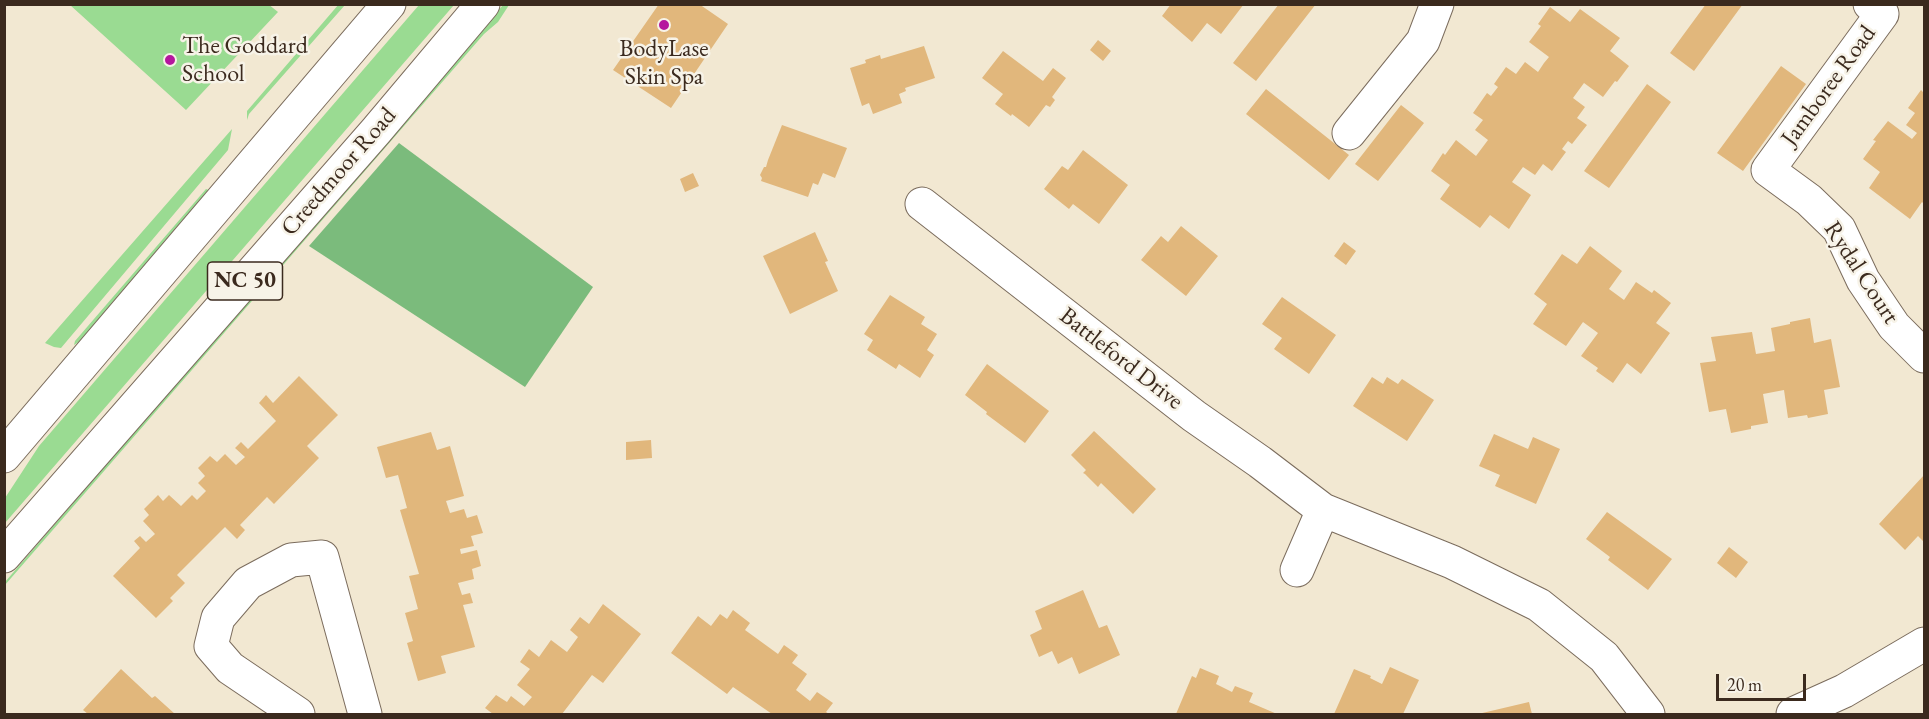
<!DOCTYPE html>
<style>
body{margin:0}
#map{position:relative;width:1929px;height:719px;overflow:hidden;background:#f2e8d2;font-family:"EB Garamond",serif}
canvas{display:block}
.frame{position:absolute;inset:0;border:6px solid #3b2a1e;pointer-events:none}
.scale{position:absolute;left:1716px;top:674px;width:90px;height:27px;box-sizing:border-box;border:3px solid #3b2a1e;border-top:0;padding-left:8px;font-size:18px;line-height:21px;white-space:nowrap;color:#3b2a1e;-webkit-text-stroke:4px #f7f3e8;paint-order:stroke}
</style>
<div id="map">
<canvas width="1929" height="719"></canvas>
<div class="frame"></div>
<div class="scale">20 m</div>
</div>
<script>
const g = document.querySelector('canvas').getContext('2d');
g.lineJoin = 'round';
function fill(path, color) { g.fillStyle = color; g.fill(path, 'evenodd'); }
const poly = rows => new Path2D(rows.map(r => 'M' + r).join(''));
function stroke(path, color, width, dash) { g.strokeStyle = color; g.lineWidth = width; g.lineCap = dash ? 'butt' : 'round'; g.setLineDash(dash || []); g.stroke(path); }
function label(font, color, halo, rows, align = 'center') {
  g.font = font + ' "EB Garamond",serif'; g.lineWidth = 5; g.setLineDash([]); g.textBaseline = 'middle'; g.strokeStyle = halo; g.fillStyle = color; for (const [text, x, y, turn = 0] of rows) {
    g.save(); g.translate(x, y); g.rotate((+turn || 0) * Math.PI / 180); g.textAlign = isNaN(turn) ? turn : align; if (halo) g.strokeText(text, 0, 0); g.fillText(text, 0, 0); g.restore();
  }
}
const green = poly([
 [268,4,278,12,186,110,70,5],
 [339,4,345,5,249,114,247,120,247,111],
 [419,5,454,5,5,523,5,498,39,446],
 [503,5,509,5,498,22,484,34,5,585,5,582],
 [232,129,228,150,61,348,54,347,45,343],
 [206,189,211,191,85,338,74,345,75,341]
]);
const forest = poly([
 [399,143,593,287,525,387,309,246]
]);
const building = poly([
 [659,4,699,4,728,24,671,108,613,70],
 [1171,4,1244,4,1221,34,1207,23,1192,42,1162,16],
 [1279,4,1316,4,1256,81,1233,63],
 [1706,4,1743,4,1694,71,1670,53],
 [1550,7,1570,22,1580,9,1620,38,1610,51,1629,66,1617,82,1615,81,1603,97,1584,83,1573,98,1585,107,1577,118,1587,125,1572,144,1568,141,1562,149,1566,152,1552,171,1543,164,1535,175,1523,167,1512,182,1531,195,1509,229,1490,215,1480,228,1440,199,1450,185,1431,171,1443,153,1445,155,1456,140,1476,156,1488,140,1475,130,1483,120,1473,113,1487,93,1491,96,1498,87,1494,84,1506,67,1516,74,1525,62,1538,72,1544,63,1549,57,1529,42,1541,26,1538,24],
 [1098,40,1111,51,1103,61,1090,50],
 [924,46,935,78,905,88,906,91,899,94,902,103,873,114,869,103,862,106,850,68,866,63,865,60,880,55,881,59],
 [1003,51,1043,81,1053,68,1066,78,1052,97,1055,100,1050,107,1046,105,1029,127,1012,114,1011,116,995,104,1003,94,982,78],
 [1781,66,1806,84,1743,171,1717,153],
 [1647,84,1671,102,1609,188,1584,171],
 [1266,89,1349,155,1329,180,1246,114],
 [1921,90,1924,93,1924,204,1922,202,1910,219,1869,188,1880,172,1863,159,1876,141,1873,140,1888,121,1912,139,1917,133,1906,125,1915,113,1908,108],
 [1401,105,1424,123,1378,181,1355,164],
 [782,125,847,148,835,178,823,173,818,185,813,183,808,197,761,181,762,178,760,175,764,167,766,167,768,160],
 [1083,150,1128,185,1099,224,1073,204,1069,209,1044,189,1062,166,1068,170],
 [693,173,699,186,685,192,680,179],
 [1181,226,1218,256,1186,296,1141,260,1161,236,1168,242],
 [815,232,828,261,825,262,838,291,790,314,763,256],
 [1344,242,1356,251,1346,265,1334,256],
 [1590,246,1622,271,1609,289,1624,300,1636,282,1652,293,1654,290,1671,303,1656,323,1670,333,1641,374,1627,363,1613,383,1596,371,1598,368,1581,356,1598,333,1583,322,1566,346,1533,324,1547,304,1534,294,1562,254,1577,264],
 [890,295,925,317,921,324,937,334,927,350,934,355,920,378,899,364,896,369,867,350,873,340,864,334],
 [1282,297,1336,335,1309,374,1274,349,1282,338,1262,324],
 [1810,318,1814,343,1831,339,1840,387,1824,390,1828,414,1808,418,1807,415,1788,418,1784,390,1763,394,1768,423,1751,426,1751,429,1731,433,1726,409,1709,412,1700,363,1716,361,1711,337,1752,332,1756,354,1775,351,1771,328,1790,324,1790,322],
 [987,364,1049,411,1025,443,986,414,987,412,965,395],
 [299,376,338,415,307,446,319,458,274,504,267,497,240,525,245,530,237,539,225,527,177,575,185,583,170,598,173,601,156,618,113,576,140,548,134,541,140,536,146,542,155,534,143,521,149,515,144,509,158,495,163,501,169,495,181,506,192,495,197,500,206,491,198,483,205,476,198,468,210,456,217,462,225,454,236,465,245,457,235,448,241,442,248,449,276,421,259,403,266,395,273,403],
 [1372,377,1383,384,1387,377,1398,384,1402,379,1434,400,1407,441,1353,406],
 [1094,431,1156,489,1133,514,1101,483,1098,487,1085,474,1083,473,1086,470,1071,455],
 [431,432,437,450,450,446,464,496,446,501,450,513,464,509,467,518,477,515,483,533,471,536,474,546,460,549,461,554,477,550,481,566,472,569,474,579,458,583,462,595,470,593,473,603,463,605,475,647,441,656,446,673,418,681,407,643,413,641,405,613,418,609,409,576,419,574,400,510,407,508,398,475,386,478,377,447],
 [1494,434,1528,449,1533,437,1560,449,1536,504,1495,486,1500,475,1479,466],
 [651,440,652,458,626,460,626,442],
 [1924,475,1924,540,1923,541,1918,536,1905,550,1879,524],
 [1607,512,1672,559,1648,590,1608,560,1610,557,1586,539],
 [1729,547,1748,562,1736,578,1717,563],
 [1083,590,1099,628,1107,625,1120,655,1079,674,1072,657,1058,664,1052,651,1039,657,1030,635,1042,629,1035,611],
 [603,604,641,634,603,683,592,675,562,714,493,714,485,708,496,695,507,702,511,696,524,706,532,697,517,685,530,669,520,662,529,649,539,657,551,640,567,652,578,637,570,630,580,617,589,624],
 [733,610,750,623,745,630,778,654,784,645,798,655,792,663,807,674,796,690,810,701,817,692,833,703,826,712,829,714,772,714,733,687,727,694,671,653,698,616,711,626,720,614,727,619],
 [1390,667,1419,680,1403,714,1334,714,1354,669,1371,676,1370,678,1382,684],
 [1200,668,1219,676,1216,684,1232,692,1235,686,1253,693,1249,702,1277,714,1176,714,1192,676,1196,678],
 [121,669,152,698,155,696,175,714,88,714,83,710],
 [1529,702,1532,714,1478,714]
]);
const minor = poly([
 [1870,4,1882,14,1768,170,1809,200,1839,229,1863,280,1894,326,1924,356],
 [1349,133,1423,41,1437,4],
 [922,204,1194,416,1260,462,1323,510,1452,562,1539,605,1604,657,1648,714],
 [1297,570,1323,510],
 [298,714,230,668,211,646,218,618,248,583,291,560,322,557,365,714],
 [1793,714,1844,691,1924,644]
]);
const major = poly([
 [4,456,389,4],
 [4,556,376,131,483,4]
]);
const markers = [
 [664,25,6,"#b5179e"],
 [170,60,6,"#b5179e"]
];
const shields = [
 [245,281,75]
];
const shieldNames = [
 ["NC 50",245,281]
];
const poiNames = [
 ["The Goddard",182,46],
 ["School",182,74],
 ["BodyLase",664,49,"center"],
 ["Skin Spa",664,77,"center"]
];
const streetNames = [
 ["Jamboree Road",1829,86,-54],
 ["Creedmoor Road",339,172,-49],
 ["Rydal Court",1861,273,57],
 ["Battleford Drive",1121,359,38]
];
fill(green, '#9adb92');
fill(forest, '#7bbb7c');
fill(building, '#e1b77c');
stroke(minor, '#7b6c5d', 35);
stroke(major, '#7b6c5d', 35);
stroke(minor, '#fff', 33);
stroke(major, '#fff', 33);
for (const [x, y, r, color] of markers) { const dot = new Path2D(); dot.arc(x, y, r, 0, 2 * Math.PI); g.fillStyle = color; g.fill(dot); stroke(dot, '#f7f3e8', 2); }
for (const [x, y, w] of shields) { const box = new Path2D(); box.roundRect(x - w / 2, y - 19, w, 38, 4.5); g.fillStyle = '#f7f3e8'; g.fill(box); stroke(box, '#3b2a1e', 1.5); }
label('bold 22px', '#3b2a1e', null, shieldNames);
label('24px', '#3b2a1e', '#f7f3e8', poiNames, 'left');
label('24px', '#3b2a1e', '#f7f3e8', streetNames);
</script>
